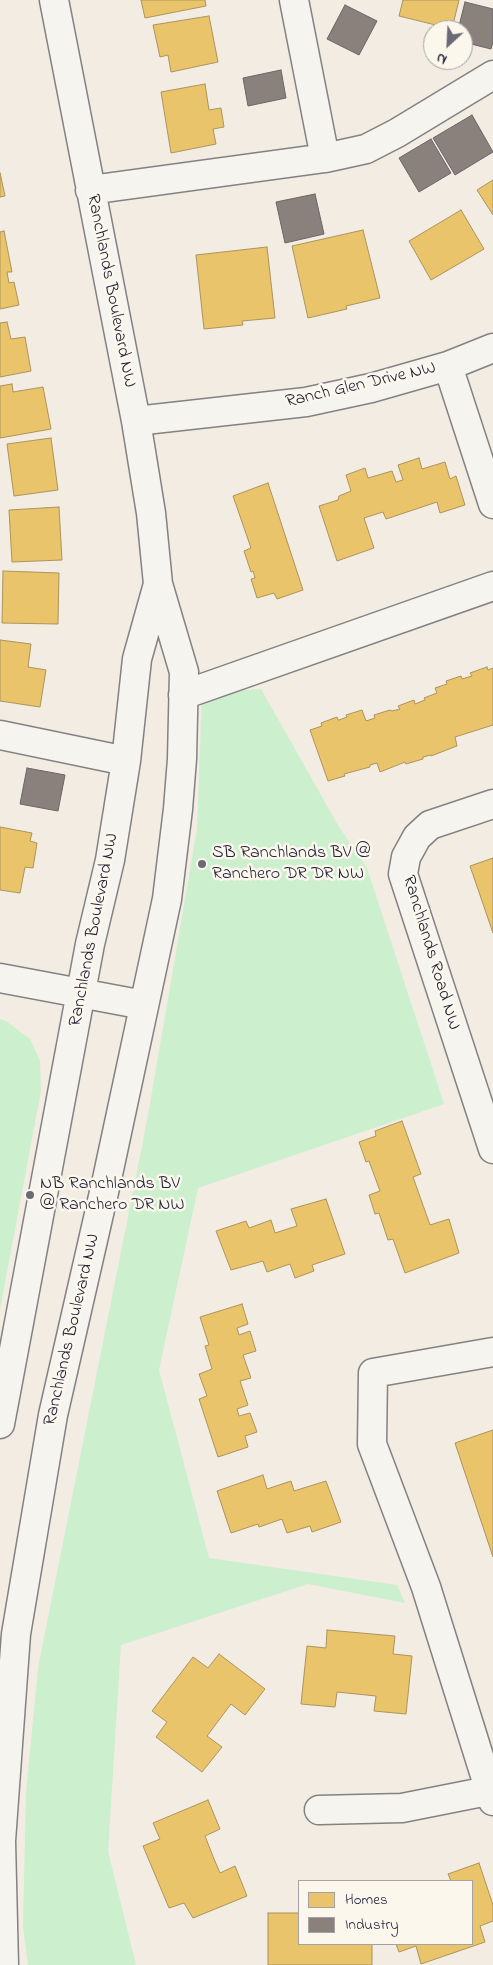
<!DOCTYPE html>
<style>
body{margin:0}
#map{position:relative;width:493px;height:1965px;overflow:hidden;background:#f2ece2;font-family:"Indie Flower",sans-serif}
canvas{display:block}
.legend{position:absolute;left:298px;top:1880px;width:175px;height:65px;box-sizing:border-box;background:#fbf7ec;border:1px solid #a4a2a5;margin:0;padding:6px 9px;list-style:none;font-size:15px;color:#22223b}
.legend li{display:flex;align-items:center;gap:10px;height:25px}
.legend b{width:25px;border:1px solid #a4a2a5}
.north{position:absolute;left:423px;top:20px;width:50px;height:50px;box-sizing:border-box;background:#fbf7ec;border:1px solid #a4a2a5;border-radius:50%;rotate:205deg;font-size:14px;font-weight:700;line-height:20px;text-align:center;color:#22223b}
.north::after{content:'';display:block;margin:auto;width:18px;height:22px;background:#6b6975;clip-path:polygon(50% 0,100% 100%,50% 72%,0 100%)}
</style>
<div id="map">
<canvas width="493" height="1965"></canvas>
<ul class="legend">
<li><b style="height:14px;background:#e9c46a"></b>Homes</li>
<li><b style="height:14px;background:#8a817c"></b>Industry</li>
</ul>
<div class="north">N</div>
</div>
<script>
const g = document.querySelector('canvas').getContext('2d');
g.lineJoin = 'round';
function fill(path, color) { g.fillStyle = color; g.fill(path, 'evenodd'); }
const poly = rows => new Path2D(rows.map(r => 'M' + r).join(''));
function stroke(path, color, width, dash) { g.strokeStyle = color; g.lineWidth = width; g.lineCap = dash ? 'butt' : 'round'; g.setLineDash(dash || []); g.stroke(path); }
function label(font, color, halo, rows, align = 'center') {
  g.font = font + ' "Indie Flower",sans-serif'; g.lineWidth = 5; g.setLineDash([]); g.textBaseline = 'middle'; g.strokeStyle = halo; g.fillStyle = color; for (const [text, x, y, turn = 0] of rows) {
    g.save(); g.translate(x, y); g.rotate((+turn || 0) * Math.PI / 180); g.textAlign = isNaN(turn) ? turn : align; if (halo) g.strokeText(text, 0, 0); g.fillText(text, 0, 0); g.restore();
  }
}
const green = poly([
 [261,689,339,827,367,868,444,1104,198,1188,159,1370,209,1558,397,1585,405,1603,308,1584,121,1645,108,1851,136,1965,28,1965,23,1927,26,1793,38,1668,147,1121,197,829,202,693],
 [0,1019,6,1021,30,1039,40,1061,41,1091,0,1309]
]);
const homes = poly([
 [141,0,205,0,206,6,145,18,141,0],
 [403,0,459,0,452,29,399,16,403,0],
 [209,16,218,62,171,72,168,55,160,57,153,25,209,16],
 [205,84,209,110,221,108,224,127,213,129,216,144,171,153,161,92,205,84],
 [0,173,5,196,0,197,0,173],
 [493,180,493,215,477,190,493,180],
 [461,210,484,249,431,280,409,241,461,210],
 [363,230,380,298,346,306,347,309,308,318,292,246,363,230],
 [4,231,12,272,7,272,9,283,14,282,19,305,0,309,0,232,4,231],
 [267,247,275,318,242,321,243,325,204,329,196,255,267,247],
 [7,322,11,339,25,337,31,371,0,377,0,323,7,322],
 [12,384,13,392,43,387,51,429,0,438,0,386,12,384],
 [51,438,58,490,14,496,7,444,51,438],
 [419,458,422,469,445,462,450,479,456,476,465,505,440,513,437,502,386,519,383,512,364,518,374,548,337,561,319,506,338,500,339,496,351,491,346,475,365,468,368,478,392,471,396,482,403,480,398,465,419,458],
 [268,483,303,590,277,599,274,593,257,598,251,579,255,578,253,571,251,572,244,551,251,548,233,496,268,483],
 [59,507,62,560,12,562,9,510,59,507],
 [3,571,59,573,58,624,2,623,3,571],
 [0,640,31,644,28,667,46,670,40,707,0,701,0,640],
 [487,667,488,670,493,668,493,725,455,737,457,746,431,756,431,755,423,757,423,759,406,764,405,762,380,772,377,763,370,765,370,767,344,774,345,776,328,781,310,730,322,726,321,723,337,717,338,720,339,720,347,717,346,715,362,710,366,721,375,718,374,715,390,710,392,711,400,709,398,706,414,700,415,704,425,700,424,698,437,693,435,688,447,684,446,681,461,676,462,679,472,676,470,673,487,667],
 [0,827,32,833,30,841,37,843,33,868,25,867,20,893,0,890,0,827],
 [493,858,493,933,470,866,493,858],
 [402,1121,421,1174,413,1177,430,1225,449,1219,459,1253,405,1273,393,1239,388,1240,379,1213,375,1214,369,1195,380,1191,369,1161,366,1162,359,1142,376,1136,375,1131,402,1121],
 [326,1199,345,1254,312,1265,314,1271,295,1278,290,1264,267,1272,263,1261,231,1270,216,1231,246,1221,249,1228,271,1220,275,1233,297,1226,291,1209,326,1199],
 [242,1304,248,1324,237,1328,239,1335,250,1331,256,1351,243,1355,251,1378,240,1381,248,1405,237,1409,239,1416,250,1413,257,1432,245,1436,248,1447,218,1457,199,1399,207,1396,199,1374,212,1369,205,1346,209,1345,200,1317,242,1304],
 [493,1430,493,1557,455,1443,493,1430],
 [263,1475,267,1489,291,1481,294,1491,326,1481,341,1522,312,1532,310,1526,287,1533,282,1519,259,1527,258,1524,231,1533,217,1491,263,1475],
 [327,1630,395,1636,393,1654,412,1656,406,1714,374,1711,376,1696,337,1692,335,1707,301,1704,307,1646,326,1648,327,1630],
 [219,1654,265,1689,245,1715,231,1704,207,1736,222,1747,202,1772,156,1737,167,1722,152,1711,193,1657,208,1668,219,1654],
 [208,1800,220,1829,205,1836,214,1859,220,1873,235,1866,247,1896,193,1918,184,1903,169,1908,143,1846,160,1839,153,1823,208,1800],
 [479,1863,493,1905,493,1921,480,1926,485,1942,421,1964,416,1946,399,1952,396,1944,472,1944,472,1881,451,1881,448,1874,479,1863],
 [268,1913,299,1913,299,1944,372,1944,372,1965,268,1965,268,1913]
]);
const industry = poly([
 [465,2,493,9,493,42,491,49,463,42,463,30,458,30,465,2],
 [345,5,377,21,359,55,327,39,345,5],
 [281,70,286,98,248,106,243,78,281,70],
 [472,115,493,152,455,175,433,138,472,115],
 [431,139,451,173,419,192,399,158,431,139],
 [315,194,324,234,285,243,276,202,315,194],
 [27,768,65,775,58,811,20,804,27,768]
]);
const minor = poly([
 [294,0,325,158],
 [90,190,325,158,366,149,397,133,493,75],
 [448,366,493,504],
 [136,421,306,402,371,388,448,366,493,348],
 [183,695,493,586],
 [0,735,126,761],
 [493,804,430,825,417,837,406,857,403,874,493,1149],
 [0,978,144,1005],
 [493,1352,373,1373,372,1444,426,1587,493,1801],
 [0,1424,90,944,110,860,126,761,137,659,158,584],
 [319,1810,402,1808,493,1790],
 [4,1965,1,1841,16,1634,53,1415,107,1179,167,899,178,809,182,759,184,672,158,584,151,513,136,421,54,0]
]);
const markers = [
 [202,864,5,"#6b6975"],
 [30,1195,5,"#6b6975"]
];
const streetNames = [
 ["Ranchlands Boulevard NW",110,291,79],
 ["Ranch Glen Drive NW",361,386,-13],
 ["Ranchlands Boulevard NW",95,930,-79],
 ["Ranchlands Road NW",430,953,73],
 ["Ranchlands Boulevard NW",73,1330,-77]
];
const poiNames = [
 ["SB Ranchlands BV @",212,854],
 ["Ranchero DR DR NW",212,875],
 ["NB Ranchlands BV",40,1185],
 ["@ Ranchero DR NW",40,1206]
];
fill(green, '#ccefcd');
fill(homes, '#e9c46a');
stroke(homes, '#ad935c', 1);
fill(industry, '#8a817c');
stroke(industry, '#6b6468', 1);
stroke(minor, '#848182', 31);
stroke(minor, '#f5f4ef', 28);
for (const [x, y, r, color] of markers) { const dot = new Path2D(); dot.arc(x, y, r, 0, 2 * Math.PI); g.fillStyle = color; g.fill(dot); stroke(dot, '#fbf7ec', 2); }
label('18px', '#22223b', '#fbf7ec', streetNames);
label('18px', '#22223b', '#fbf7ec', poiNames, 'left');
</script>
